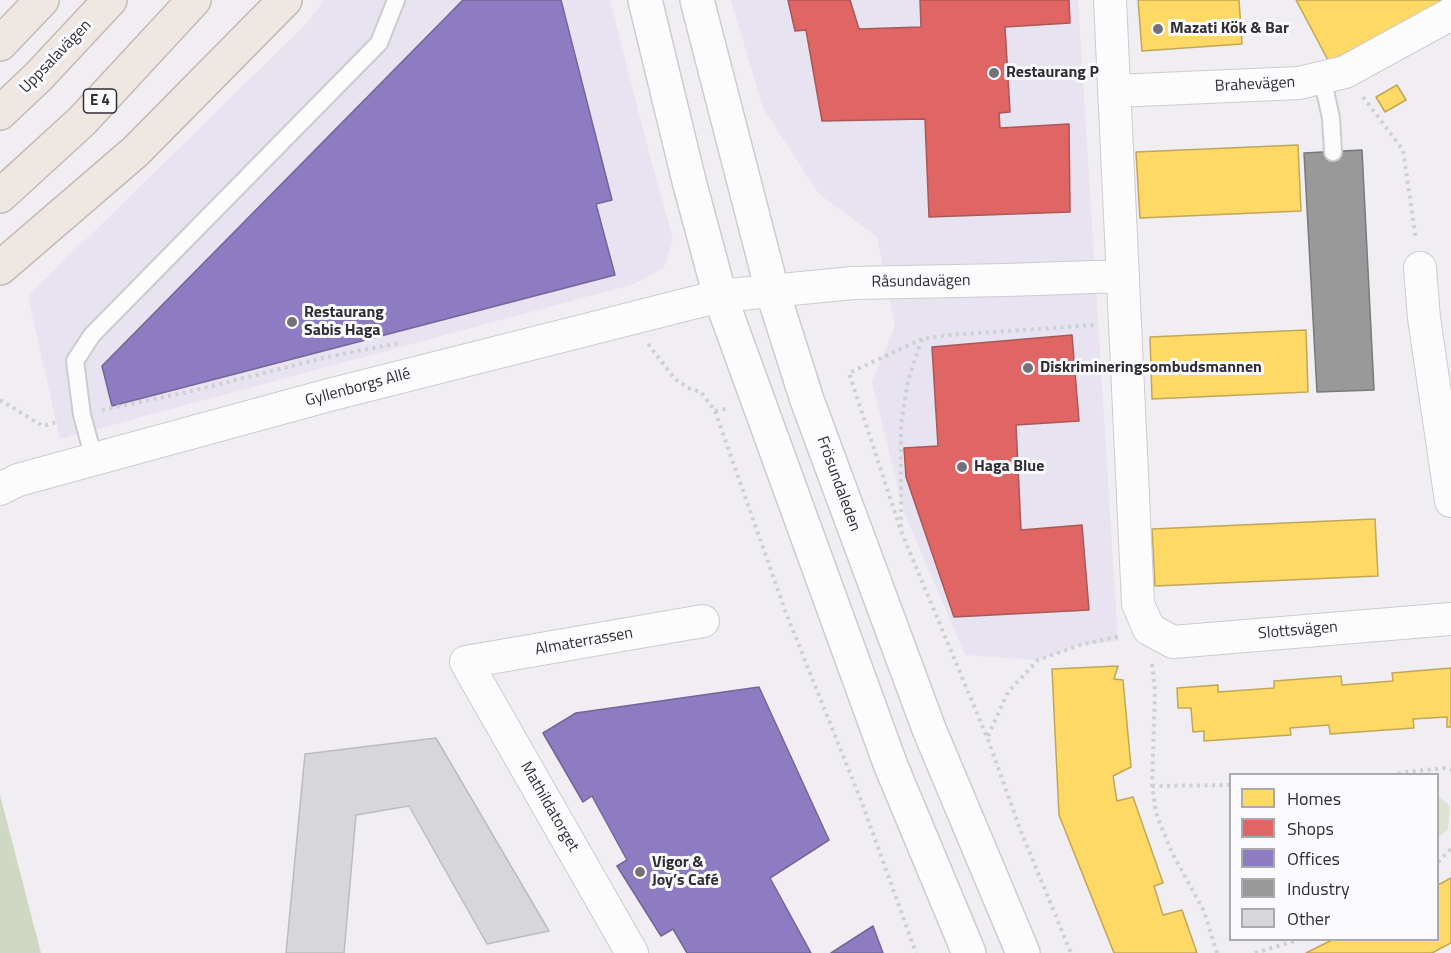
<!DOCTYPE html>
<meta charset="utf-8">
<style>
body{margin:0}
#map{position:relative;width:1451px;height:953px;overflow:hidden;background:#f0eef3;font-family:"Titillium Web",sans-serif}
canvas{display:block}
.legend{position:absolute;left:1229px;top:773px;width:210px;height:168px;box-sizing:border-box;background:#fbfafe;border:2px solid #aaa9ad;margin:0;padding:8px 10px;list-style:none;font-size:18px;color:#302f33}
.legend li{display:flex;align-items:center;gap:12px;height:30px}
.legend b{width:30px;border:2px solid #aaa9ad}
</style>
<div id="map">
<canvas width="1451" height="953"></canvas>
<ul class="legend">
<li><b style="height:16px;background:#ffd966"></b>Homes</li>
<li><b style="height:16px;background:#e06666"></b>Shops</li>
<li><b style="height:16px;background:#8e7cc3"></b>Offices</li>
<li><b style="height:16px;background:#999"></b>Industry</li>
<li><b style="height:16px;background:#d7d6da"></b>Other</li>
</ul>
</div>
<script>
const g = document.querySelector('canvas').getContext('2d');
g.lineJoin = 'round';
function fill(path, color) { g.fillStyle = color; g.fill(path, 'evenodd'); }
const poly = rows => new Path2D(rows.map(r => 'M' + r).join(''));
function stroke(path, color, width, dash) { g.strokeStyle = color; g.lineWidth = width; g.lineCap = dash ? 'butt' : 'round'; g.setLineDash(dash || []); g.stroke(path); }
function label(font, color, halo, rows, align = 'center') {
  g.font = font + ' "Titillium Web",sans-serif'; g.lineWidth = 6; g.setLineDash([]); g.textBaseline = 'middle'; g.strokeStyle = halo; g.fillStyle = color; for (const [text, x, y, turn = 0] of rows) {
    g.save(); g.translate(x, y); g.rotate((+turn || 0) * Math.PI / 180); g.textAlign = isNaN(turn) ? turn : align; if (halo) g.strokeText(text, 0, 0); g.fillText(text, 0, 0); g.restore();
  }
}
const built = poly([
 [324,0,610,0,647,145,673,239,664,268,634,284,60,439,28,296,306,24],
 [731,0,1078,0,1118,641,1080,645,1038,660,965,655,904,512,872,382,895,326,877,237,819,194,763,108]
]);
const green = poly([
 [1438,796,1450,806,1448,829,1438,838]
]);
const forest = poly([
 [0,795,41,953,0,953]
]);
const homes = poly([
 [1138,0,1239,0,1242,44,1142,51,1138,0],
 [1296,0,1446,0,1329,62,1296,0],
 [1397,85,1406,100,1385,112,1376,97,1397,85],
 [1298,145,1301,211,1140,218,1136,152,1298,145],
 [1306,330,1308,392,1152,399,1150,337,1306,330],
 [1375,519,1378,576,1155,586,1152,529,1375,519],
 [1118,666,1114,679,1123,680,1131,767,1113,776,1117,801,1133,797,1163,883,1154,886,1163,915,1182,910,1197,953,1114,953,1059,815,1052,669,1118,666],
 [1451,668,1451,727,1447,727,1447,717,1413,719,1414,728,1330,734,1329,725,1290,728,1291,735,1204,741,1204,731,1193,732,1191,708,1178,708,1177,688,1218,685,1218,692,1274,688,1274,681,1341,676,1342,685,1393,681,1392,673,1451,668],
 [1451,878,1451,943,1432,953,1306,953,1332,940,1438,940,1438,885,1451,878]
]);
const shops = poly([
 [788,0,850,0,859,29,921,27,920,0,1069,0,1070,23,1005,27,1010,112,999,113,1000,128,1069,124,1070,212,929,217,925,119,822,121,806,30,795,31,788,0],
 [1072,335,1079,421,1016,425,1021,530,1082,525,1089,610,954,617,906,477,904,448,938,446,932,347,1072,335]
]);
const offices = poly([
 [463,0,561,0,612,200,596,204,615,275,112,406,102,366,463,0],
 [759,687,829,840,770,878,811,953,687,953,673,929,661,936,617,866,627,860,592,796,583,802,543,733,576,713,759,687],
 [873,926,883,953,831,953,873,926]
]);
const industry = poly([
 [1362,150,1374,390,1317,392,1304,153,1362,150]
]);
const building = poly([
 [436,738,549,931,487,944,409,806,356,815,344,953,286,953,305,754,436,738]
]);
const path = poly([
 [1363,97,1403,150,1416,240],
 [922,339,849,373,901,531,987,737,1020,829,1071,953],
 [648,344,675,379,688,388,701,392,715,411,786,613,862,803,916,953],
 [0,400,43,426,60,421],
 [102,410,192,391,327,357,399,343],
 [715,411,729,408],
 [901,527,901,425,908,380,922,339,949,335,1095,325],
 [1152,664,1155,690,1152,786,1156,813,1172,853,1204,911,1217,953],
 [988,736,1008,692,1038,660,1080,645,1121,636],
 [1398,774,1405,772,1445,768,1451,770],
 [1152,786,1230,785],
 [1438,862,1451,849],
 [1255,953,1298,940]
]);
const service = poly([
 [1322,77,1331,118,1333,152],
 [94,459,82,415,75,361,92,335,379,43,396,0]
]);
const minor = poly([
 [1110,0,1138,604,1149,629,1173,642,1451,619],
 [1115,91,1299,83,1345,72,1451,14],
 [1420,268,1424,318,1451,501],
 [0,489,18,480,329,395,720,296,853,283,1006,280,1123,276],
 [632,953,466,662,703,621]
]);
const secondary = poly([
 [645,0,689,181,720,296,891,766,969,953],
 [697,0,772,290,807,400,929,729,1023,953]
]);
const motorway = poly([
 [0,44,42,0],
 [0,113,39,76,110,0],
 [0,196,82,121,194,0],
 [0,268,136,151,285,0]
]);
const markers = [
 [1158,29,6,"#737276"],
 [994,73,6,"#737276"],
 [292,322,6,"#737276"],
 [1028,368,6,"#737276"],
 [962,467,6,"#737276"],
 [640,872,6,"#737276"]
];
const shields = [
 [100,101,33]
];
const shieldNames = [
 ["E 4",100,101]
];
const poiNames = [
 ["Mazati Kök & Bar",1170,29],
 ["Restaurang P",1006,73],
 ["Restaurang",304,313],
 ["Sabis Haga",304,331],
 ["Diskrimineringsombudsmannen",1040,368],
 ["Haga Blue",974,467],
 ["Vigor &",652,863],
 ["Joy’s Café",652,881]
];
const streetNames = [
 ["Uppsalavägen",56,57,-46],
 ["Brahevägen",1255,85,-3],
 ["Råsundavägen",921,282,-1],
 ["Gyllenborgs Allé",358,388,-15],
 ["Frösundaleden",838,484,70],
 ["Slottsvägen",1298,631,-5],
 ["Almaterrassen",584,642,-10],
 ["Mathildatorget",549,807,60]
];
fill(built, '#e8e3f0');
fill(green, '#dde3d2');
fill(forest, '#d0d7c3');
fill(homes, '#ffd966');
stroke(homes, '#c1a657', 1.5);
fill(shops, '#e06666');
stroke(shops, '#ab5657', 1.5);
fill(offices, '#8e7cc3');
stroke(offices, '#726598', 1.5);
fill(industry, '#999');
stroke(industry, '#7a797a', 1.5);
fill(building, '#d7d6da');
stroke(building, '#bdbbc0', 1.5);
stroke(service, '#cdcbcf', 20);
stroke(minor, '#cdcbcf', 34);
stroke(secondary, '#cdcbcf', 36);
stroke(motorway, '#c2bab5', 36);
stroke(path, '#cfcfd0', 4, [3, 4.5]);
stroke(service, '#fdfcfd', 16);
stroke(minor, '#fdfcfd', 32);
stroke(secondary, '#fdfcfd', 33);
stroke(motorway, '#efe8e2', 33);
for (const [x, y, r, color] of markers) { const dot = new Path2D(); dot.arc(x, y, r, 0, 2 * Math.PI); g.fillStyle = color; g.fill(dot); stroke(dot, '#fbfafe', 2); }
for (const [x, y, w] of shields) { const box = new Path2D(); box.roundRect(x - w / 2, y - 12, w, 24, 4.5); g.fillStyle = '#fbfafe'; g.fill(box); stroke(box, '#302f33', 1.5); }
label('bold 15px', '#302f33', null, shieldNames);
label('bold 16px', '#302f33', '#fbfafe', poiNames, 'left');
label('16px', '#302f33', '#fbfafe', streetNames);
</script>
